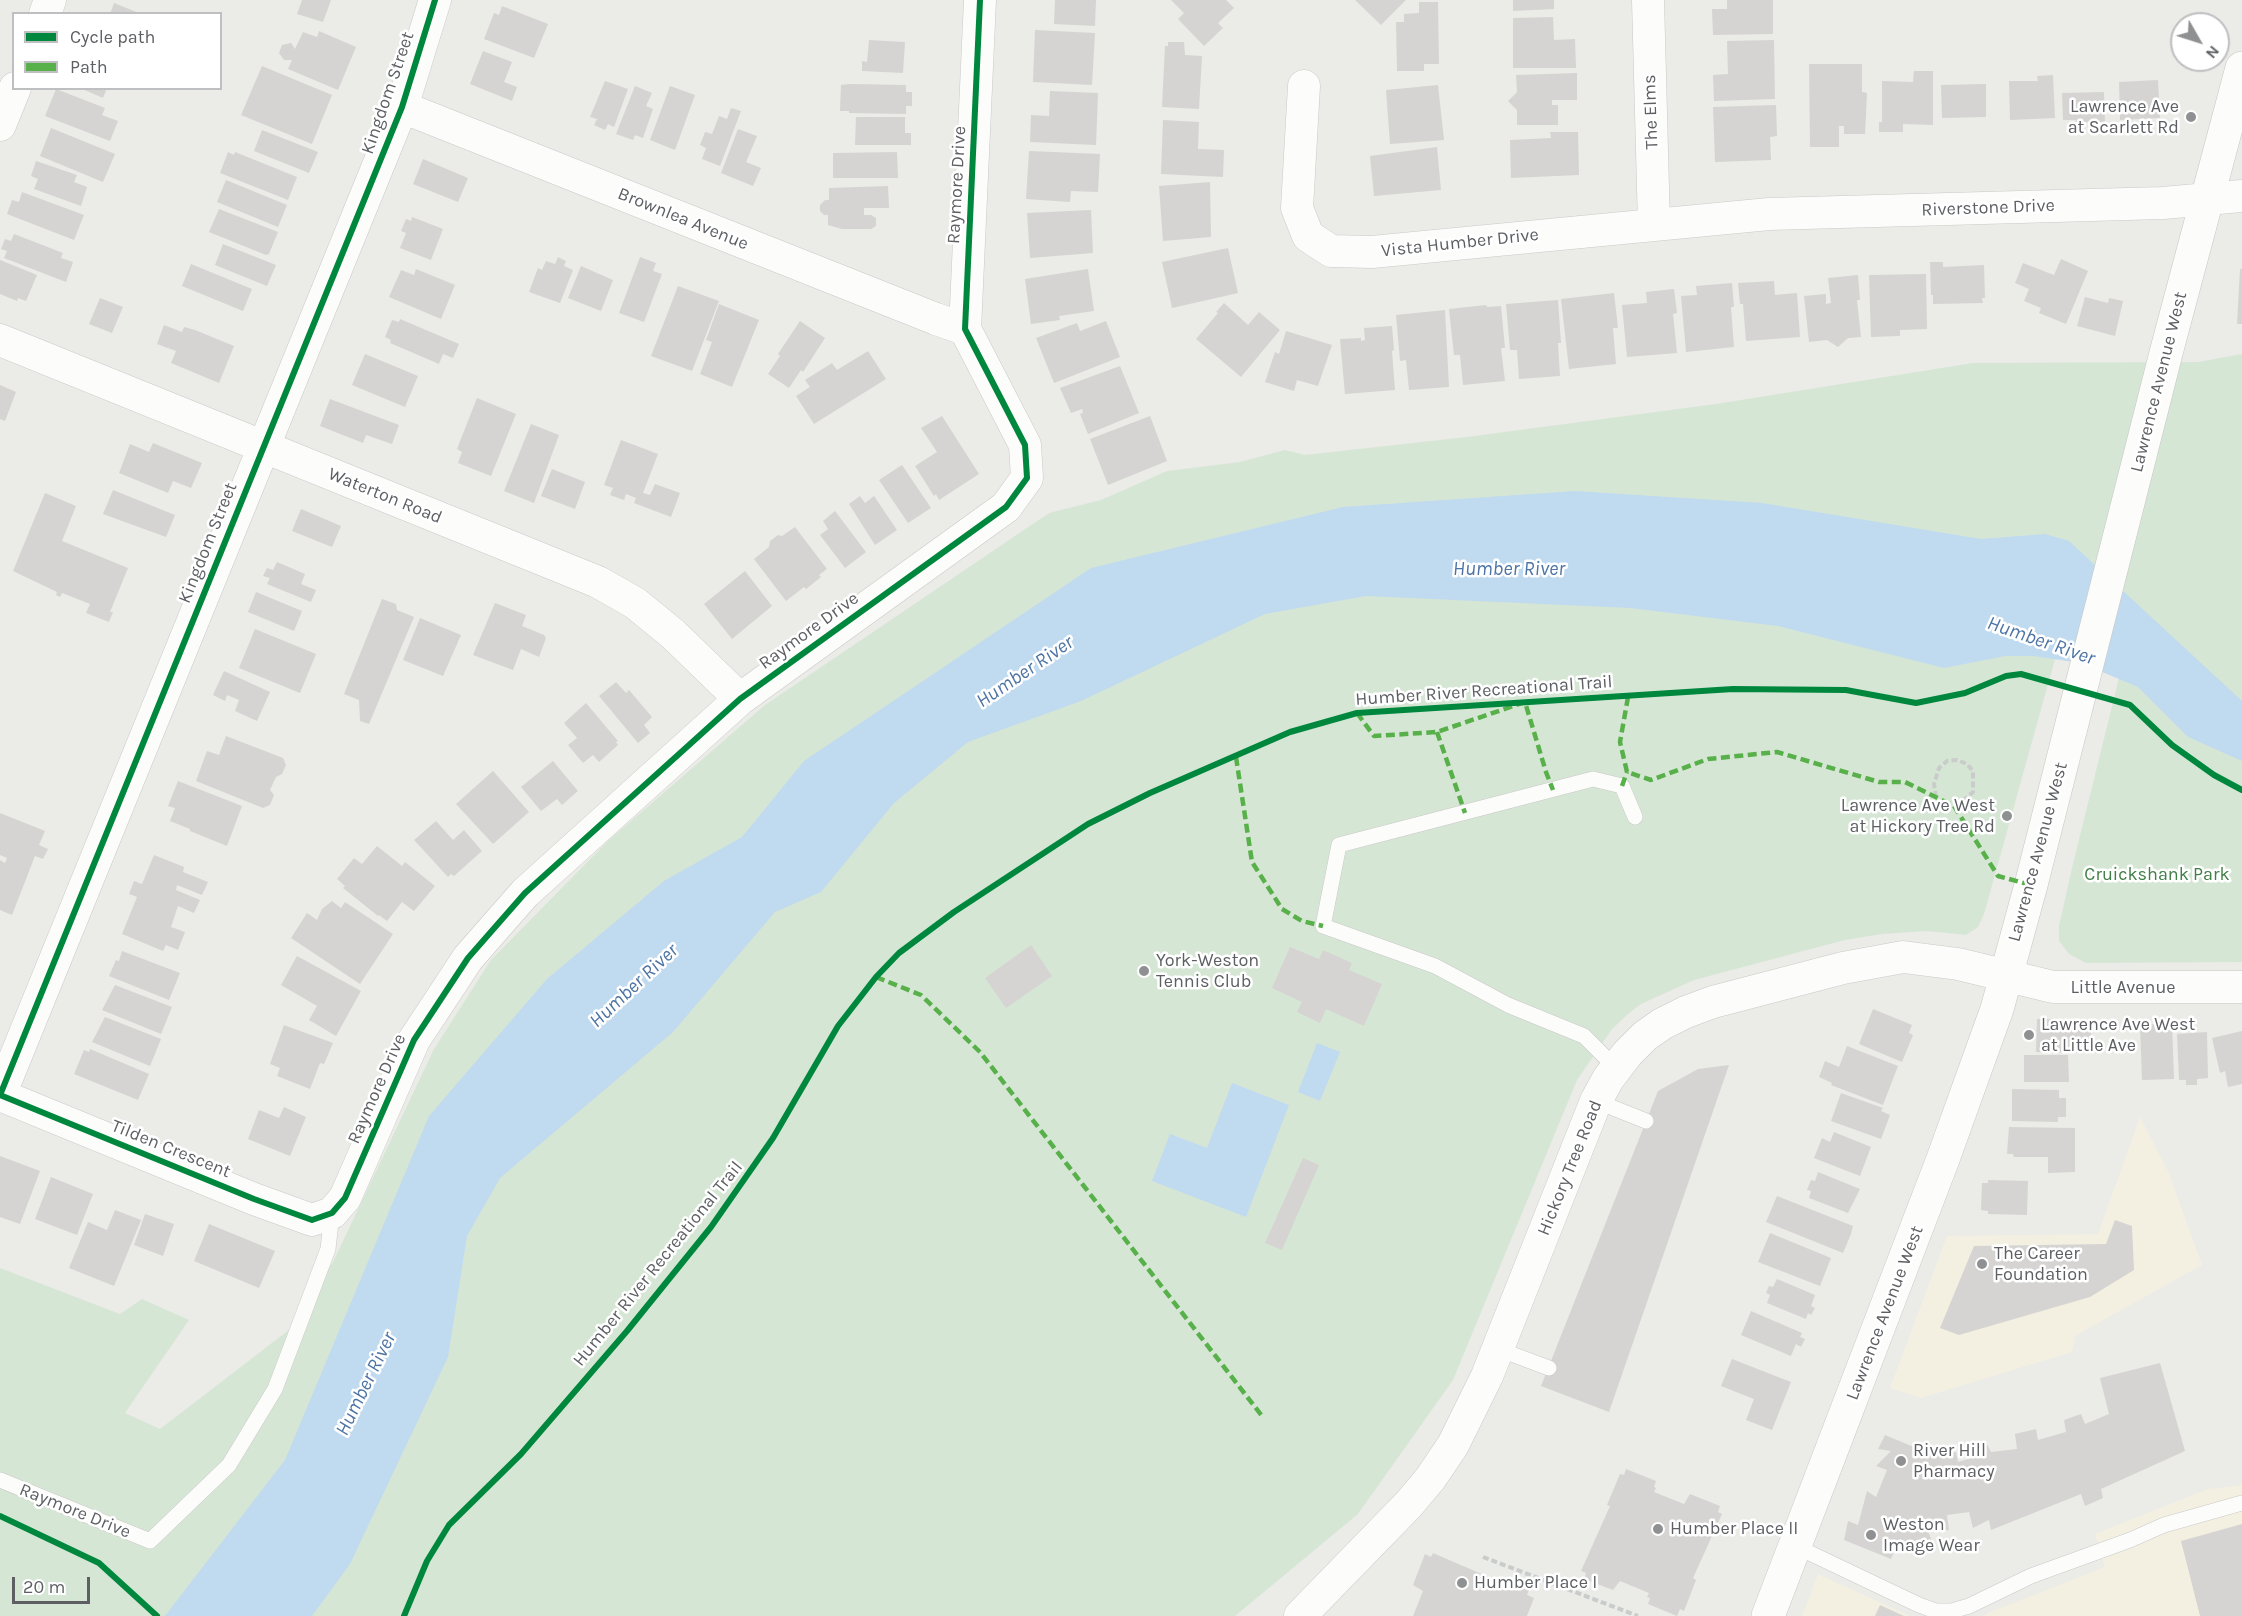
<!DOCTYPE html>
<style>
body{margin:0}
#map{position:relative;width:2242px;height:1616px;overflow:hidden;background:#ebebe7;font-family:Karla,sans-serif}
canvas{display:block}
.legend{position:absolute;left:12px;top:12px;width:210px;height:78px;box-sizing:border-box;background:#fff;border:2px solid #bebfc1;margin:0;padding:8px 10px;list-style:none;font-size:18px;color:#5d5f63}
.legend li{display:flex;align-items:center;gap:12px;height:30px}
.legend b{width:30px;border:2px solid #bebfc1}
.north{position:absolute;left:2170px;top:12px;width:60px;height:60px;box-sizing:border-box;background:#fff;border:2px solid #bebfc1;border-radius:50%;rotate:129deg;font-size:16px;font-weight:700;line-height:24px;text-align:center;color:#5d5f63}
.north::after{content:'';display:block;margin:auto;width:21px;height:27px;background:#8f9091;clip-path:polygon(50% 0,100% 100%,50% 72%,0 100%)}
.scale{position:absolute;left:12px;top:1577px;width:78px;height:27px;box-sizing:border-box;border:3px solid #5d5f63;border-top:0;padding-left:8px;font-size:18px;line-height:21px;white-space:nowrap;color:#5d5f63;-webkit-text-stroke:4px #fff;paint-order:stroke}
</style>
<div id="map">
<canvas width="2242" height="1616"></canvas>
<ul class="legend">
<li><b style="height:8px;background:#00873e"></b>Cycle path</li>
<li><b style="height:8px;background:#58b04a"></b>Path</li>
</ul>
<div class="north">N</div>
<div class="scale">20 m</div>
</div>
<script>
const g = document.querySelector('canvas').getContext('2d');
g.lineJoin = 'round';
function fill(path, color) { g.fillStyle = color; g.fill(path, 'evenodd'); }
const poly = rows => new Path2D(rows.map(r => 'M' + r).join(''));
function stroke(path, color, width, dash) { g.strokeStyle = color; g.lineWidth = width; g.lineCap = dash ? 'butt' : 'round'; g.setLineDash(dash || []); g.stroke(path); }
function label(font, color, halo, rows, align = 'center') {
  g.font = font + ' Karla,sans-serif'; g.lineWidth = 5; g.setLineDash([]); g.textBaseline = 'middle'; g.strokeStyle = halo; g.fillStyle = color; for (const [text, x, y, turn = 0] of rows) {
    g.save(); g.translate(x, y); g.rotate((+turn || 0) * Math.PI / 180); g.textAlign = isNaN(turn) ? turn : align; if (halo) g.strokeText(text, 0, 0); g.fillText(text, 0, 0); g.restore();
  }
}
const commercial = poly([
 [2140,1117,2168,1171,2202,1265,2075,1336,2072,1352,1921,1398,1890,1388,1947,1236,2098,1234],
 [2242,1485,2242,1616,1985,1616,1985,1614,2105,1567,2095,1534,2208,1489],
 [1818,1574,1910,1616,1802,1616]
]);
const green = poly([
 [2242,354,2242,962,2086,963,2069,954,2059,941,2059,926,2073,864,2137,605,2084,555,1984,914,1978,927,1966,935,1927,931,1882,934,1845,940,1694,980,1641,1004,1628,1014,1612,1029,1577,1080,1453,1380,1358,1514,1235,1616,0,1616,0,1268,120,1314,142,1299,189,1320,125,1413,160,1429,294,1326,334,1260,434,1049,491,960,608,841,765,705,1049,513,1101,500,1167,471,1240,462,1285,450,1305,455,1467,437,1716,404,1973,363,2198,362]
]);
const water = poly([
 [1575,491,1762,503,1981,539,2045,534,2069,541,2242,701,2242,761,2188,737,2138,687,2081,663,2033,656,2005,656,1944,668,1778,626,1630,608,1366,596,1265,614,1081,701,968,742,894,803,821,892,775,912,673,1032,500,1178,467,1236,448,1357,350,1564,312,1616,165,1616,285,1460,429,1116,547,979,664,881,742,837,804,761,1091,568,1343,507],
 [1317,1043,1340,1052,1320,1101,1298,1092],
 [1232,1083,1289,1105,1246,1217,1152,1181,1170,1134,1207,1148]
]);
const building = poly([
 [302,0,331,0,323,22,297,14],
 [1055,0,1096,0,1095,26,1054,24],
 [1171,0,1226,0,1234,8,1218,23,1223,28,1204,46,1178,19,1184,13],
 [1355,0,1406,0,1381,25],
 [1513,0,1554,0,1554,9,1513,11],
 [1727,0,1773,0,1773,34,1713,35,1712,9,1727,9],
 [1419,2,1438,2,1439,64,1424,64,1424,71,1397,71,1396,22,1404,22,1404,14,1419,13],
 [114,3,139,13,139,14,110,14],
 [502,6,548,24,534,58,484,39,494,13,499,15],
 [1553,17,1554,40,1575,39,1576,68,1513,68,1513,18],
 [1035,30,1095,33,1092,85,1033,82],
 [319,31,356,47,338,90,288,69,292,60,284,60,279,53,282,45,291,43,295,49,303,32,317,37],
 [869,40,905,42,903,73,862,71,862,61,867,62],
 [1774,40,1775,99,1714,101,1713,75,1728,74,1727,41],
 [1168,42,1184,42,1185,55,1202,56,1199,109,1162,107,1165,46,1168,46],
 [483,51,512,62,504,82,517,87,512,101,470,84],
 [1809,64,1862,64,1862,92,1867,93,1865,134,1844,134,1844,126,1839,126,1839,147,1810,147],
 [262,66,332,95,312,144,241,115],
 [1914,71,1933,71,1933,125,1903,124,1903,132,1879,132,1879,122,1882,122,1882,81,1913,82],
 [1577,73,1577,100,1552,100,1552,105,1558,105,1558,125,1517,125,1517,110,1508,101,1517,92,1516,75],
 [2053,75,2055,118,2010,120,2009,81,2038,81,2037,76],
 [2158,80,2160,118,2120,120,2119,82],
 [605,81,628,89,614,127,608,124,605,130,594,125,597,119,590,117],
 [850,84,906,85,906,92,912,92,912,106,906,106,906,114,849,113,849,111,840,111,841,85],
 [1986,84,1986,117,1942,118,1941,85],
 [1438,85,1444,140,1390,144,1386,90],
 [635,86,652,93,646,106,653,109,643,138,635,135,633,140,616,134],
 [670,86,695,95,675,150,650,140],
 [80,88,107,88,103,98],
 [56,89,105,108,102,115,118,121,110,141,45,116],
 [1050,91,1098,93,1096,145,1030,142,1031,115,1049,116],
 [2104,92,2105,122,2076,122,2076,120,2063,120,2062,93],
 [1776,105,1777,136,1770,137,1771,160,1715,162,1713,107],
 [731,108,741,111,720,166,702,159,706,148,700,145,705,132,712,134,719,116,727,119],
 [856,117,905,117,905,133,911,133,911,145,855,145],
 [1163,120,1199,122,1198,149,1224,150,1223,177,1161,174],
 [51,128,115,154,103,182,40,156],
 [738,129,757,136,746,162,761,168,753,186,721,173],
 [262,130,318,152,309,173,254,151],
 [1550,132,1578,132,1579,175,1511,178,1510,140,1551,138],
 [1437,147,1441,190,1374,196,1370,156],
 [1029,151,1100,154,1098,192,1071,191,1070,202,1026,199],
 [228,152,234,155,235,152,297,177,288,200,220,173],
 [897,152,898,178,833,178,833,153],
 [423,159,468,178,458,202,413,184],
 [36,161,77,175,74,182,87,187,81,206,34,189,38,179,31,176],
 [226,180,287,205,278,227,217,202],
 [1210,182,1211,237,1163,241,1159,186],
 [888,186,889,208,864,208,864,215,871,215,876,218,876,226,871,229,842,229,828,225,828,215,824,215,820,211,820,205,825,200,829,200,829,188],
 [22,192,84,215,74,240,7,214,12,200,19,202],
 [219,209,278,232,269,254,266,255,209,232],
 [1091,210,1093,253,1030,258,1027,213],
 [412,217,443,229,431,260,400,248,406,233,401,231,406,219,411,221],
 [14,234,63,253,61,258,73,262,66,282,4,258,7,251,1,249,5,239,11,241],
 [223,244,276,265,267,286,215,265],
 [1228,248,1238,293,1172,308,1162,262],
 [558,257,566,261,564,266,573,270,560,303,529,292,538,268,542,270,546,261,555,264],
 [640,257,656,263,653,271,662,274,644,322,619,313],
 [2061,259,2088,271,2066,324,2039,313,2041,308,2024,301,2029,289,2015,283,2023,263,2054,275],
 [0,260,37,275,26,301,18,298,17,301,0,294],
 [1930,262,1943,262,1943,267,1984,265,1985,298,1982,298,1983,303,1933,304,1933,295,1931,295],
 [191,264,252,289,243,311,182,286],
 [581,266,613,280,601,311,568,298],
 [416,269,455,285,441,319,389,297,401,270,414,275],
 [1088,269,1094,311,1059,316,1060,320,1031,324,1025,279],
 [2240,269,2242,269,2242,324,2237,324],
 [1926,274,1927,329,1900,330,1900,336,1871,337,1869,275],
 [1858,275,1860,300,1857,300,1861,337,1848,338,1838,347,1827,340,1809,342,1804,296,1826,294,1826,304,1831,303,1828,278],
 [1774,281,1775,295,1797,293,1800,337,1746,341,1743,304,1740,304,1738,283],
 [1732,283,1734,307,1731,307,1734,347,1686,352,1681,296,1697,295,1696,286],
 [678,286,719,301,692,371,651,356],
 [1674,289,1677,313,1673,314,1677,353,1627,357,1622,305,1647,303,1646,292],
 [1614,293,1618,328,1613,328,1616,364,1569,369,1561,299],
 [2085,297,2108,303,2109,298,2123,301,2115,336,2077,326],
 [100,298,123,307,112,333,89,324],
 [1558,300,1561,343,1558,343,1560,376,1519,379,1517,350,1510,350,1506,304],
 [1224,303,1248,325,1259,312,1280,330,1241,377,1196,339,1218,313,1216,312],
 [719,304,759,320,732,387,700,374,712,342,706,340],
 [1486,305,1487,307,1501,306,1505,348,1501,348,1505,381,1463,385,1460,355,1454,355,1449,309],
 [1445,310,1449,387,1409,390,1406,360,1400,361,1396,315],
 [400,319,459,344,453,358,443,354,439,364,390,343,391,340,385,337,392,320,399,322],
 [800,321,825,338,803,372,801,370,789,388,768,374,780,356,778,354],
 [1106,321,1120,357,1054,383,1036,338,1077,323,1080,331],
 [164,325,182,332,184,327,195,330,234,346,219,383,171,363,176,351,157,344],
 [1392,326,1394,350,1392,351,1395,390,1345,394,1340,339,1361,338,1361,341,1365,340,1364,328],
 [1286,331,1332,345,1318,386,1297,380,1294,391,1265,382,1275,352,1279,354],
 [868,351,886,379,814,424,796,396,810,387,805,380,832,363,837,370],
 [365,354,418,376,405,407,352,385],
 [1120,366,1139,413,1088,434,1080,414,1083,413,1082,409,1071,413,1060,388],
 [0,385,16,392,5,421,0,419],
 [477,398,516,414,491,476,458,463,462,452,457,449],
 [330,399,399,425,392,444,366,435,363,443,320,426],
 [942,416,979,474,939,500,936,494,934,496,915,466,937,452,921,428],
 [1150,416,1167,461,1108,485,1090,439],
 [531,424,559,435,534,503,504,491],
 [621,440,658,454,643,493,650,495,655,484,680,493,671,517,634,503,636,498,626,494,624,500,610,495,613,488,604,485],
 [153,443,202,463,191,488,173,481,168,493,119,473,130,444,149,452],
 [902,465,931,508,908,523,879,480],
 [552,469,585,482,575,509,541,496],
 [113,490,175,515,166,537,103,514],
 [45,493,76,506,62,541,128,568,110,612,113,612,109,622,86,613,90,604,62,593,60,597,56,595,57,592,13,571],
 [860,496,865,503,874,496,897,530,875,545,849,504],
 [301,509,341,526,332,547,292,531],
 [835,511,866,552,845,568,820,535,828,529,823,521],
 [795,527,827,569,819,575,821,577,806,589,804,587,786,601,754,559,769,547,770,541,778,535,782,536],
 [277,562,305,574,301,584,316,590,311,602,267,584,270,578,263,576,267,568,273,570],
 [745,571,772,606,732,639,704,604],
 [256,592,302,611,294,631,248,612],
 [382,599,396,604,397,610,414,617,369,724,360,721,359,700,344,694],
 [495,603,526,615,522,626,544,635,546,638,539,657,521,649,513,670,473,655],
 [420,618,461,635,443,676,403,660],
 [255,629,316,654,300,693,239,668],
 [224,671,270,692,257,721,235,711,239,700,227,695,225,701,213,695],
 [616,682,626,693,629,690,652,717,644,725,650,733,638,743,599,696],
 [586,703,618,741,616,742,618,745,599,762,593,755,583,763,568,745,577,738,564,723],
 [226,736,283,758,286,765,282,774,276,777,270,790,274,795,270,805,263,808,196,781,207,751,219,755],
 [553,761,578,791,562,805,557,799,541,811,521,787],
 [493,771,529,812,493,844,456,804],
 [178,781,242,806,227,846,190,831,190,829,170,821,175,808,168,806],
 [0,813,45,831,39,845,48,849,43,859,35,856,12,915,0,910,0,860,5,863,7,858,0,855],
 [436,821,453,840,464,830,482,851,454,876,451,874,448,877,414,840],
 [377,846,402,866,405,862,435,886,414,911,402,902,387,921,379,915,378,916,343,888,345,886,337,879,354,858,362,864],
 [154,855,184,867,183,872,208,882,202,895,177,885,176,890,200,900,194,913,178,906,171,927,185,932,178,950,166,945,163,951,122,934,137,897,129,894,134,881,142,884],
 [332,901,341,908,345,902,393,934,360,984,291,938,307,913,317,920,322,909],
 [1031,945,1052,976,1006,1008,985,978],
 [1290,947,1319,959,1323,950,1352,963,1349,970,1382,984,1364,1026,1326,1009,1320,1023,1297,1012,1302,1002,1272,988],
 [122,951,180,973,169,1000,109,976,116,960,119,961],
 [297,956,361,991,336,1036,309,1020,317,1006,281,985],
 [115,985,172,1007,161,1034,102,1010],
 [1873,1009,1912,1025,1909,1033,1913,1035,1902,1062,1859,1044],
 [105,1017,161,1039,150,1066,92,1042],
 [2037,1019,2091,1020,2091,1041,2097,1041,2096,1053,2036,1052],
 [2172,1023,2174,1079,2142,1080,2140,1025],
 [284,1025,333,1043,324,1064,320,1063,310,1089,277,1076,280,1068,270,1064],
 [2242,1031,2242,1084,2228,1087,2225,1071,2220,1073,2212,1038],
 [2207,1032,2208,1078,2197,1079,2197,1085,2186,1085,2186,1080,2179,1080,2177,1034],
 [1847,1046,1898,1066,1883,1105,1831,1085,1832,1083,1819,1077,1825,1061,1839,1067],
 [90,1049,149,1074,138,1100,74,1074,84,1050,89,1052],
 [2024,1055,2068,1055,2069,1082,2024,1082],
 [1729,1065,1609,1412,1541,1386,1658,1091,1698,1069],
 [2012,1089,2059,1090,2059,1098,2066,1098,2066,1117,2058,1117,2058,1122,2012,1121],
 [1841,1093,1883,1108,1881,1111,1890,1115,1881,1139,1831,1121],
 [284,1107,306,1117,290,1156,248,1139,259,1110,279,1118],
 [2009,1127,2075,1128,2075,1172,2048,1173,2048,1157,2014,1157,2013,1154,2007,1154],
 [1834,1132,1871,1147,1860,1176,1814,1158,1822,1138,1830,1142],
 [0,1156,40,1171,20,1224,0,1217],
 [1303,1158,1319,1165,1282,1250,1265,1243],
 [1818,1172,1860,1189,1848,1213,1809,1198,1811,1191,1807,1190,1811,1180,1815,1181],
 [51,1177,93,1194,77,1235,35,1219],
 [1988,1180,2028,1181,2027,1215,1988,1214,1988,1211,1981,1210,1982,1183,1988,1183],
 [1777,1196,1853,1226,1851,1234,1843,1253,1766,1222],
 [115,1210,141,1220,114,1286,69,1268,88,1222,107,1230],
 [145,1214,174,1224,163,1256,134,1245],
 [2115,1220,2132,1226,2134,1270,2090,1297,1959,1335,1940,1328,1974,1246,2106,1244],
 [209,1224,275,1251,259,1288,194,1261],
 [1770,1233,1831,1258,1820,1286,1758,1262],
 [1777,1279,1815,1295,1811,1306,1815,1308,1811,1315,1808,1313,1806,1319,1767,1303,1770,1295,1766,1293,1769,1286,1773,1287],
 [1751,1311,1802,1333,1800,1337,1805,1339,1801,1347,1796,1344,1791,1356,1741,1335],
 [1732,1359,1791,1382,1772,1430,1746,1420,1754,1399,1721,1386],
 [2160,1363,2185,1451,2101,1489,2103,1498,2085,1506,2081,1494,1991,1530,1989,1520,1973,1528,1969,1512,1947,1515,1949,1530,1928,1531,1933,1544,1913,1549,1911,1540,1897,1544,1891,1559,1844,1540,1848,1521,1858,1525,1867,1491,1876,1497,1887,1470,1876,1466,1891,1451,1878,1449,1885,1435,1933,1455,1956,1452,1958,1462,1972,1458,1970,1446,1986,1442,1991,1452,2017,1449,2015,1434,2036,1429,2038,1440,2066,1432,2064,1420,2081,1414,2085,1424,2109,1414,2100,1378],
 [1626,1469,1656,1481,1654,1487,1656,1488,1654,1492,1684,1504,1690,1494,1720,1506,1718,1512,1722,1514,1693,1578,1696,1580,1684,1611,1680,1609,1677,1616,1648,1604,1650,1598,1647,1597,1649,1593,1620,1581,1613,1590,1584,1579,1586,1573,1581,1571,1610,1506,1607,1505,1620,1474,1624,1475],
 [2242,1524,2242,1616,2200,1616,2181,1541],
 [1433,1553,1498,1581,1498,1578,1529,1590,1527,1595,1534,1598,1527,1616,1413,1616,1423,1591,1413,1585,1425,1554,1431,1557],
 [1880,1605,1904,1616,1875,1616]
]);
const path = poly([
 [1936,797,1934,784,1939,768,1947,761,1957,760,1967,764,1973,771,1973,792,1965,799,1950,804],
 [1483,1557,1638,1616]
]);
const service = poly([
 [1615,1067,1584,1036,1508,1005,1435,966,1323,926,1339,845,1593,779,1622,786,1635,817],
 [1596,1101,1646,1121],
 [1498,1349,1549,1368],
 [0,1480,150,1541,229,1465,275,1389,328,1249,332,1213],
 [1795,1546,1919,1605,1936,1611,1952,1611,1969,1606,2031,1576,2130,1540,2164,1525,2242,1503]
]);
const minor = poly([
 [435,0,402,107,0,1095,254,1199,312,1220,332,1213,345,1198,414,1040,468,958,525,893,740,699,1006,507,1027,478,1025,445,965,329,980,0],
 [1648,0,1654,225],
 [45,14,50,0],
 [1304,86,1297,208,1308,236,1331,251,1372,252,1769,214,2163,203,2242,196],
 [402,107,936,319,965,329],
 [0,125,15,88],
 [0,340,598,582,635,603,673,634,740,699],
 [1300,1616,1409,1504,1430,1479,1453,1445,1487,1376,1596,1101,1608,1079,1627,1054,1645,1036,1662,1024,1686,1012,1713,1002,1843,968,1903,957,1958,964,2053,987,2242,987]
]);
const secondary = poly([
 [1768,1616,1943,1159,1997,1009,2031,885,2166,353,2242,68]
]);
const quiet = poly([
 [1628,697,1620,742,1627,772,1651,780,1708,759,1777,752,1879,782,1905,782,1954,806,1998,876,2031,885],
 [1357,713,1374,736,1437,732,1525,702,1546,772,1553,790],
 [1437,732,1465,813],
 [1236,757,1252,862,1282,909,1302,921,1323,926],
 [1622,786,1627,772],
 [876,977,921,995,980,1052,1262,1416]
]);
const cycleway = poly([
 [435,0,402,107,0,1095,254,1199,312,1220,332,1213,345,1198,414,1040,468,958,525,893,740,699,1006,507,1027,478,1025,445,965,329,980,0],
 [0,1516,99,1563,157,1616],
 [404,1616,427,1561,449,1525,521,1454,627,1331,711,1227,773,1138,838,1026,876,977,899,953,954,912,1088,824,1150,793,1290,732,1357,713,1733,689,1846,690,1916,703,1965,693,2006,676,2021,674,2130,705,2172,745,2214,775,2242,790]
]);
const markers = [
 [2191,117,6,"#8f9091"],
 [2007,816,6,"#8f9091"],
 [1144,971,6,"#8f9091"],
 [2029,1035,6,"#8f9091"],
 [1982,1264,6,"#8f9091"],
 [1901,1461,6,"#8f9091"],
 [1658,1529,6,"#8f9091"],
 [1871,1535,6,"#8f9091"],
 [1462,1583,6,"#8f9091"]
];
const streetNames = [
 ["Kingdom Street",388,93,-71],
 ["The Elms",1651,112,-92],
 ["Raymore Drive",957,185,-87],
 ["Riverstone Drive",1988,208,-2],
 ["Brownlea Avenue",683,219,22],
 ["Vista Humber Drive",1460,243,-6],
 ["Lawrence Avenue West",2159,382,-76],
 ["Waterton Road",385,496,22],
 ["Kingdom Street",208,543,-68],
 ["Raymore Drive",809,631,-36],
 ["Humber River Recreational Trail",1484,691,-4],
 ["Lawrence Avenue West",2038,852,-75],
 ["Little Avenue",2123,988],
 ["Raymore Drive",377,1089,-66],
 ["Tilden Crescent",171,1149,22],
 ["Hickory Tree Road",1570,1168,-68],
 ["Humber River Recreational Trail",658,1264,-51],
 ["Lawrence Avenue West",1885,1313,-69],
 ["Raymore Drive",75,1511,22]
];
const poiNames = [
 ["Lawrence Ave",2179,107,"right"],
 ["at Scarlett Rd",2179,128,"right"],
 ["Lawrence Ave West",1995,806,"right"],
 ["at Hickory Tree Rd",1995,827,"right"],
 ["York-Weston",1156,961],
 ["Tennis Club",1156,982],
 ["Lawrence Ave West",2041,1025],
 ["at Little Ave",2041,1046],
 ["The Career",1994,1254],
 ["Foundation",1994,1275],
 ["River Hill",1913,1451],
 ["Pharmacy",1913,1472],
 ["Weston",1883,1525],
 ["Image Wear",1883,1546],
 ["Humber Place II",1670,1529],
 ["Humber Place I",1474,1583]
];
const parkNames = [
 ["Cruickshank Park",2157,875]
];
const waterNames = [
 ["Humber River",1509,569],
 ["Humber River",2041,641,19],
 ["Humber River",1025,672,-34],
 ["Humber River",634,986,-43],
 ["Humber River",366,1384,-64]
];
fill(commercial, '#f3f0e2');
fill(green, '#d6e6d5');
fill(water, '#c0daf0');
fill(building, '#d5d4d2');
stroke(service, '#c9c9c8', 16);
stroke(minor, '#c9c9c8', 33);
stroke(secondary, '#c7c7c7', 34);
stroke(path, '#c9ccca', 4, [6, 3]);
stroke(service, '#fcfcfb', 15);
stroke(minor, '#fcfcfb', 32);
stroke(secondary, '#fcfcfb', 33);
stroke(quiet, '#58b04a', 4.5, [9, 4.5]);
stroke(cycleway, '#00873e', 6);
for (const [x, y, r, color] of markers) { const dot = new Path2D(); dot.arc(x, y, r, 0, 2 * Math.PI); g.fillStyle = color; g.fill(dot); stroke(dot, '#fff', 2); }
label('18px', '#5d5f63', '#fff', streetNames);
label('18px', '#5d5f63', '#fff', poiNames, 'left');
label('18px', '#407f46', '#fff', parkNames);
label('italic 20px', '#4d74a4', '#fff', waterNames);
</script>
